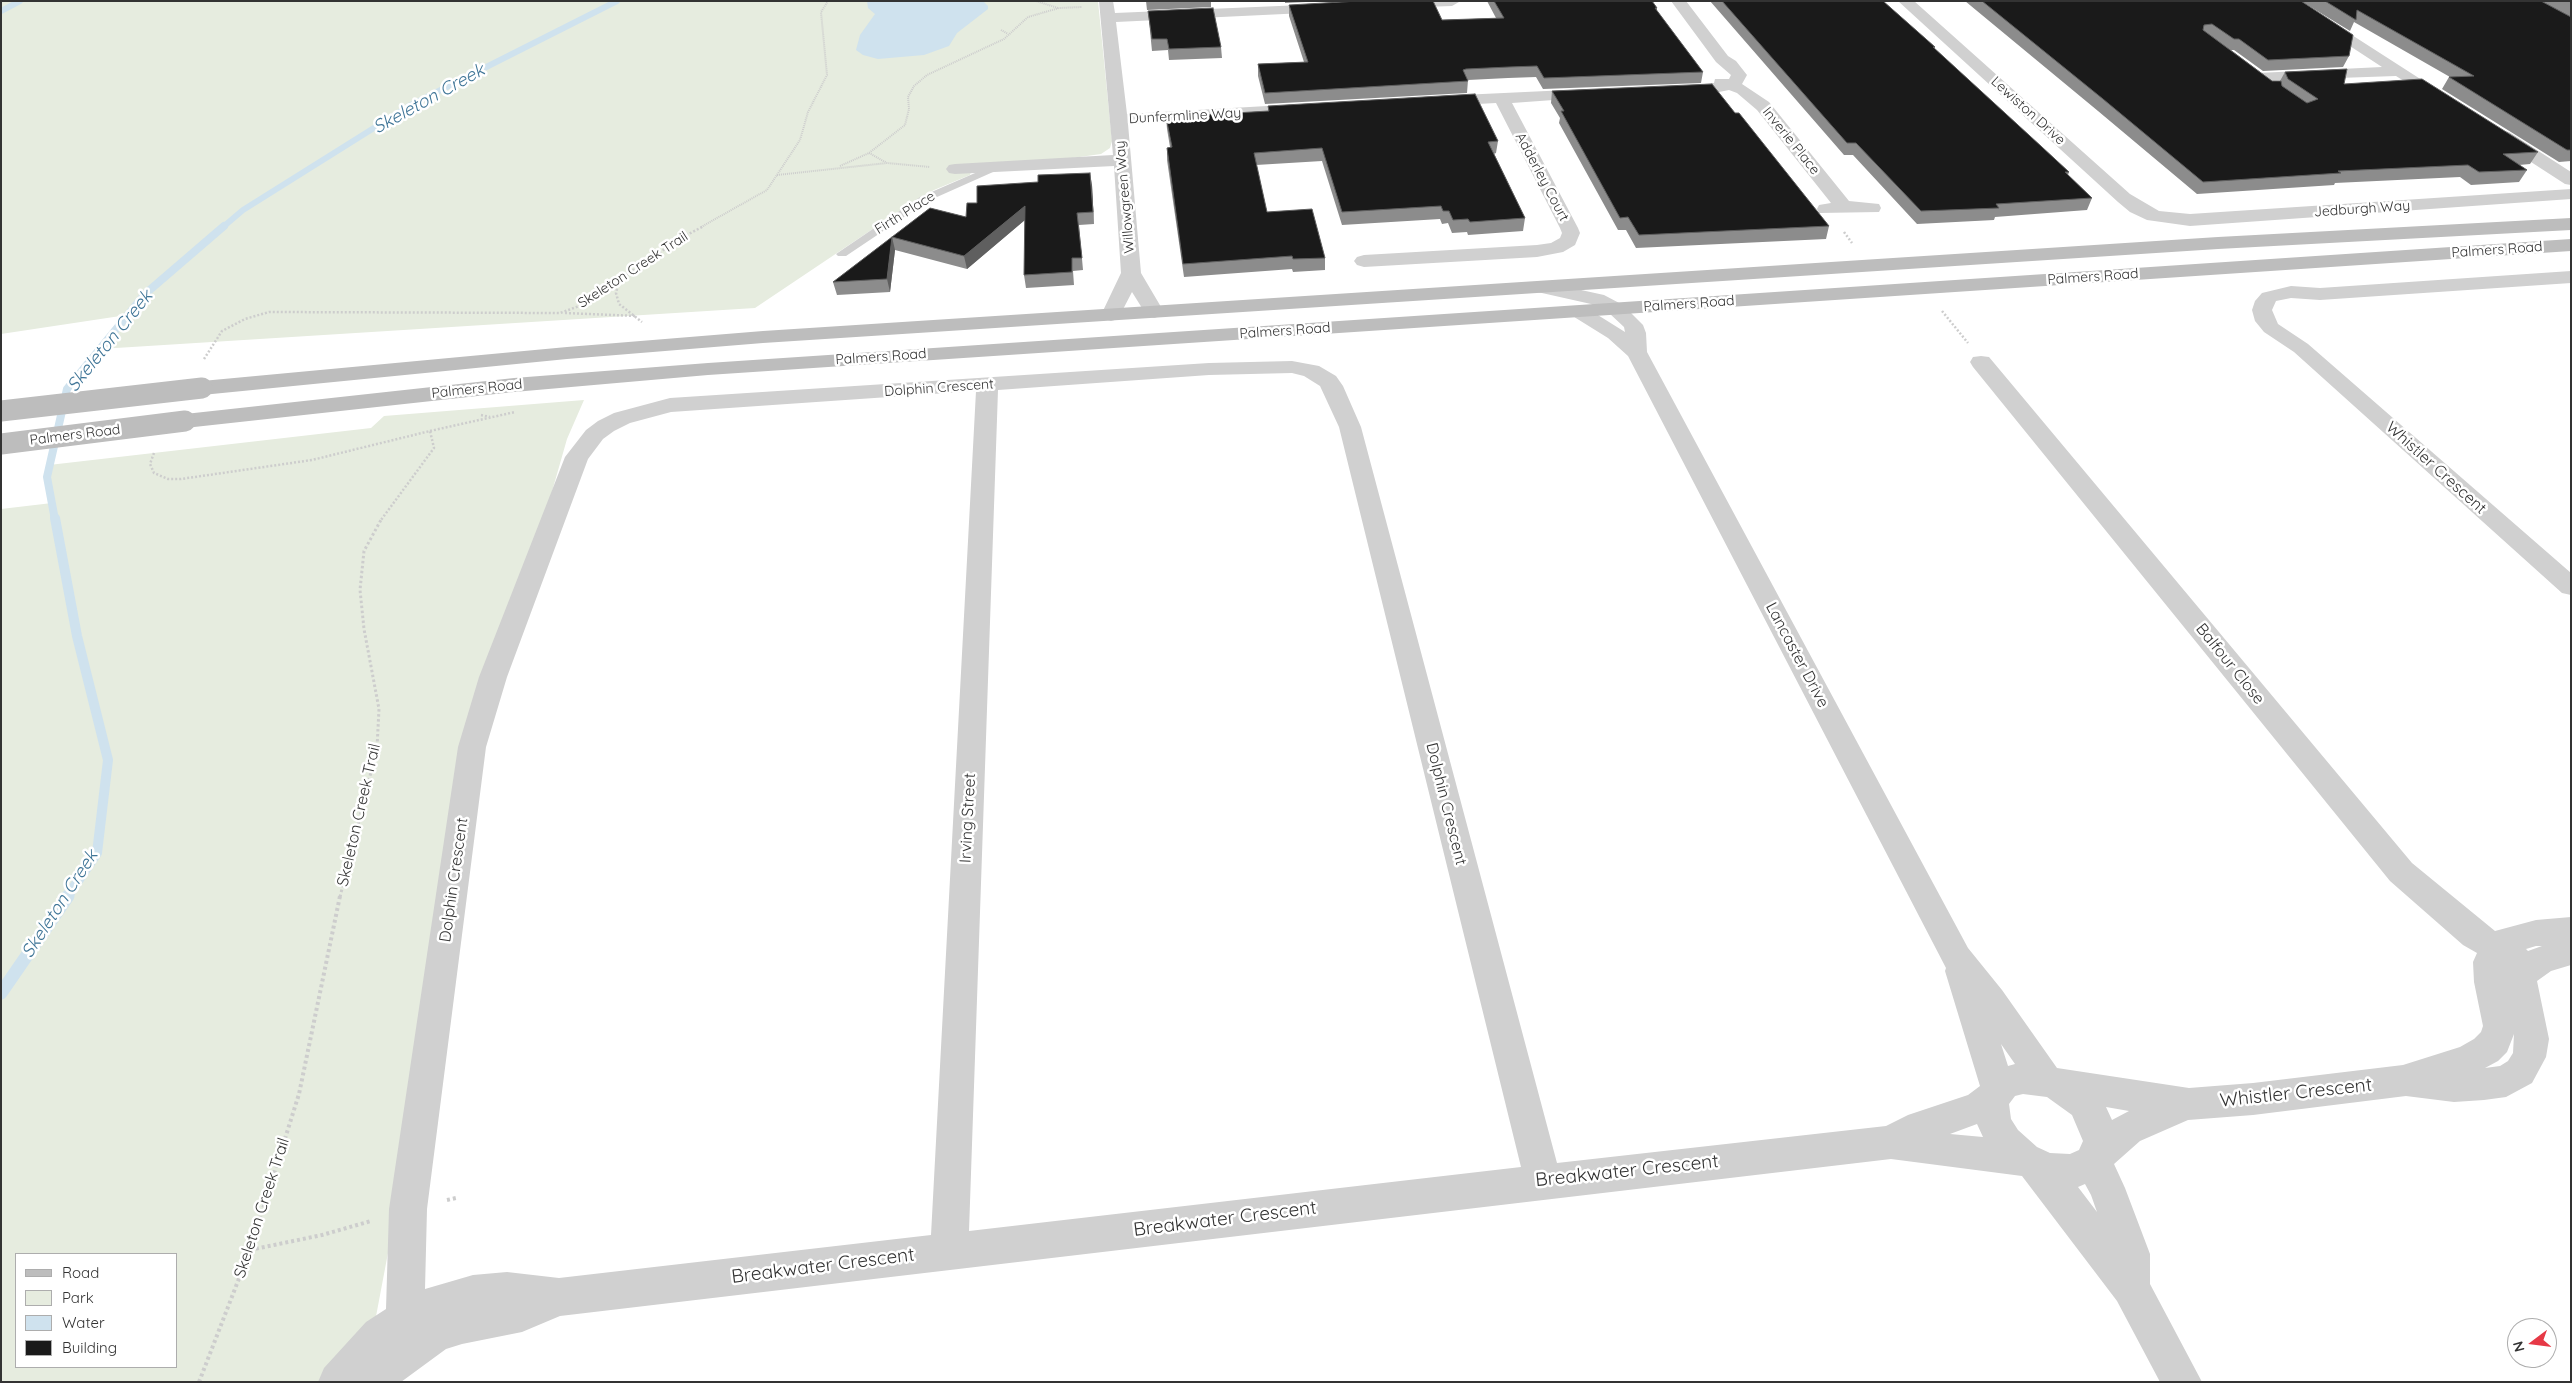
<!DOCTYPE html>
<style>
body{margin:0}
#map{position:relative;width:2572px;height:1383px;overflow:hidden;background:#fff;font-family:Quicksand,sans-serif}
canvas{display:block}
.frame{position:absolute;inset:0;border:2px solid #333;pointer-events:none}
.legend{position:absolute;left:15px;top:1253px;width:162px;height:115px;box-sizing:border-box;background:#fff;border:1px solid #adadad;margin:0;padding:6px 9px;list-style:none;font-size:15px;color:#333}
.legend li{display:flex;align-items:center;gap:10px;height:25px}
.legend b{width:25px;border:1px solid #adadad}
.north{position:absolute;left:2507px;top:1318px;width:50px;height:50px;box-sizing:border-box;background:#fff;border:1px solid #adadad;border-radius:50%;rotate:255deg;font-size:14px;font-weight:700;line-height:20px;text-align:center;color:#333}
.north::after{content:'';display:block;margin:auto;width:18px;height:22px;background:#e63946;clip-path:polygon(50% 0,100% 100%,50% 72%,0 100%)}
</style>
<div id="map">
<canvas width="2572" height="1383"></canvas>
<div class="frame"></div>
<ul class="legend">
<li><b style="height:6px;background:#bdbdbd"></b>Road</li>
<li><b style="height:14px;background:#e6ecdf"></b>Park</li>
<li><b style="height:14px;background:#cfe2ee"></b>Water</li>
<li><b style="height:14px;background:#1a1a1a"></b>Building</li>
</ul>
<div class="north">N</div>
</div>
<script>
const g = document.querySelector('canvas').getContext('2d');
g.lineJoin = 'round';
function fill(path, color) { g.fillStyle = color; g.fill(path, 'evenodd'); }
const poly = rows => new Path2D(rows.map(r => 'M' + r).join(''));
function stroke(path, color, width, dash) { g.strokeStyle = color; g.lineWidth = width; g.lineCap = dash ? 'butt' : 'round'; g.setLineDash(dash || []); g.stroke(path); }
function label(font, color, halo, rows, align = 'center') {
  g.font = font + ' Quicksand,sans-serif'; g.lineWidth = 5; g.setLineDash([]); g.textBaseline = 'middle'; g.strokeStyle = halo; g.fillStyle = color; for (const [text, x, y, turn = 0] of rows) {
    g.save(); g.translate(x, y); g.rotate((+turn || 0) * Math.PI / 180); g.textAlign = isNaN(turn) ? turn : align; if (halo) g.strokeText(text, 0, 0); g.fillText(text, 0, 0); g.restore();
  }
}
const green = poly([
 [1,1,1098,1,1112,141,1110,148,1101,154,971,172,970,175,934,190,913,202,755,308,100,349,127,315,1,334],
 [584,400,567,439,549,502,466,725,394,1221,374,1327,333,1382,1,1382,1,509,52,503,47,477,49,465,371,428,384,416],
 [16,1254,176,1254,176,1367,16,1367]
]);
const water = poly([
 [867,1,983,1,988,6,988,9,957,33,949,46,924,55,878,59,863,55,856,50,860,35,875,14,868,8]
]);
const streamFar3 = poly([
 [1,11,20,1],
 [223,227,243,210,409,106,617,1]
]);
const streamFar2 = poly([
 [55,520,47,477,67,389,145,294,224,226]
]);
const streamFar1 = poly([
 [55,518,77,636,108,760,97,853,67,897]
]);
const stream = poly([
 [1,993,68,896]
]);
const pathFar3 = poly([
 [1036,1,1058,8],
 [1001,30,1008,34],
 [869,153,887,163],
 [840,166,869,153,905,125,909,109,908,97,914,86,927,75,1004,39,1028,17,1059,8,1082,7],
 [777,175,887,163,930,167],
 [701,227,767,190,800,140,808,112,827,75,821,12,828,1]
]);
const pathFar2 = poly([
 [1844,232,1852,243],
 [619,281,616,293,619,304,642,322],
 [1942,311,1968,343],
 [565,313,636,316],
 [204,359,222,331,245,319,269,312,560,313,582,305,681,238,704,226],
 [481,415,490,417],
 [430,431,515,412],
 [154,453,150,464,154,473,168,479,181,479,312,460,430,431,434,448,381,520]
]);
const pathFar1 = poly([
 [340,897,377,748,379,709,364,629,360,590,364,551,382,518]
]);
const path = poly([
 [447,1200,456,1198],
 [250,1250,322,1235,371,1221],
 [199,1382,250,1250,299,1094,340,896]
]);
const service = poly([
 [998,163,1002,164,1002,168,928,201,846,256,838,256,836,254,920,197,998,163]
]);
const minor = poly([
 [1099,1,1113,1,1115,13,1326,4,1333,8,1326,12,1116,22,1127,114,1267,106,1275,111,1267,116,1128,124,1141,273,1164,312,1161,316,1154,318,1147,316,1132,292,1118,319,1111,321,1104,319,1101,315,1121,273,1114,166,955,174,949,173,946,169,949,165,955,164,1113,155,1099,1],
 [1391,1,1459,1,1459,2,1452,6,1396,8,1391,7,1389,4,1391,1],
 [1671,1,1686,1,1728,56,1736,61,1747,75,1742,84,1769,102,1849,201,1879,204,1881,208,1879,212,1819,213,1817,209,1819,205,1831,203,1757,110,1737,93,1729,90,1704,95,1674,93,1672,90,1674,87,1714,83,1715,79,1729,79,1731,75,1716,62,1671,1],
 [1898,1,1914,1,2130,194,2159,211,2190,214,2571,189,2571,199,2190,226,2147,220,2130,212,2118,202,1898,1],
 [2281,1,2299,1,2453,100,2451,103,2439,103,2396,76,2252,81,2250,78,2258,73,2382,67,2281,1],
 [1589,89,1595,91,1597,94,1595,97,1512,103,1578,228,1580,233,1575,245,1563,252,1537,257,1364,267,1357,265,1354,261,1357,257,1364,255,1537,245,1551,243,1560,238,1562,233,1560,228,1496,103,1440,106,1432,101,1440,96,1589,89],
 [2503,131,2509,132,2571,172,2571,185,2565,184,2497,140,2494,136,2497,132,2503,131],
 [2571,271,2571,283,2320,300,2291,298,2276,301,2272,310,2278,324,2308,344,2571,573,2571,595,2562,593,2294,352,2264,332,2255,321,2252,310,2255,301,2262,293,2291,286,2320,288,2571,271],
 [1540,281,1604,295,1623,305,1643,325,1646,333,1647,352,1968,948,2002,990,2057,1068,2189,1088,2253,1083,2403,1065,2460,1047,2474,1039,2481,1032,2483,1026,2474,982,2473,962,2477,953,2463,945,2390,881,1973,367,1970,362,1973,357,1981,356,1989,357,2412,863,2495,931,2536,920,2571,917,2571,965,2551,971,2537,981,2549,1039,2546,1057,2532,1083,2506,1097,2484,1100,2454,1102,2406,1096,2253,1115,2188,1120,2140,1141,2114,1164,2125,1188,2150,1254,2150,1284,2202,1382,2160,1382,2117,1301,2022,1176,1891,1159,560,1316,522,1332,462,1344,446,1349,401,1382,318,1382,324,1368,366,1322,386,1309,389,1209,458,747,479,677,565,457,586,430,598,421,614,413,670,398,1209,363,1292,361,1319,366,1336,376,1343,386,1361,427,1557,1163,1886,1126,1908,1115,1968,1095,1980,1086,1945,971,1946,968,1628,356,1608,338,1571,315,1568,311,1571,307,1585,307,1625,332,1624,327,1609,313,1591,304,1533,291,1530,287,1533,283,1540,281],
 [1292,373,1304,376,1320,386,1339,427,1521,1167,969,1231,998,390,1209,375,1292,373],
 [976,391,931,1235,559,1278,507,1272,473,1275,425,1289,427,1209,486,747,507,677,588,459,603,439,614,431,630,423,671,412,976,391],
 [2536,946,2542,946,2528,951,2526,949,2536,946],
 [2514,1034,2513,1053,2508,1061,2500,1066,2485,1068,2498,1061,2507,1052,2514,1034],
 [2001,1044,2015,1064,2008,1066,2001,1044],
 [2023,1094,2047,1097,2072,1115,2083,1141,2079,1150,2070,1154,2050,1153,2037,1147,2018,1130,2011,1119,2009,1104,2015,1096,2023,1094],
 [2106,1107,2129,1111,2112,1120,2106,1107],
 [1977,1124,1983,1137,1950,1134,1977,1124],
 [2085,1184,2091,1195,2097,1212,2078,1187,2085,1184]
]);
const secondary = poly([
 [2571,218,2571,230,2218,249,763,343,567,359,202,395,194,393,191,388,194,383,202,381,567,347,763,331,2218,237,2571,218],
 [2571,239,2571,251,708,375,514,392,185,428,177,426,174,421,177,416,185,414,514,378,708,363,2571,239]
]);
const secondaryBridge = poly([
 [1,411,202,388],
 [1,444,185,421]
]);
const wall = poly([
 [1146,1,1211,1,1211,7,1147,10],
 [1285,1,1327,1,1285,3],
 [1487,1,1652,1,1657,8,1657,11,1703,72,1701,83,1543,89,1536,77,1508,78,1468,80,1467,93,1265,104,1258,76,1258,64,1304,62,1289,16,1289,5,1442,20,1496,18],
 [1710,1,1883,1,1935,47,1935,49,2069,172,2068,175,2092,198,2087,210,1995,217,1994,220,1917,224,1853,155,1844,155],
 [1965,1,2301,1,2349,56,2343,67,2263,71,2234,50,2231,50,2272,81,2280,81,2285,72,2344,84,2538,152,2530,164,2519,165,2527,170,2519,182,2471,185,2460,177,2335,183,2334,185,2197,194,2098,111],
 [2301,1,2571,1,2571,161,2559,162,2442,89,2449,77,2450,77,2354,22,2350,31],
 [1148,11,1221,47,1222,58,1169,60,1168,50,1152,51],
 [1552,91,1735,113,1829,226,1826,239,1636,248,1626,230,1618,230,1559,123,1560,118,1551,103],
 [1268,106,1498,141,1496,153,1494,154,1525,218,1523,231,1468,235,1467,232,1452,233,1448,223,1442,224,1440,219,1342,225,1322,161,1256,165,1267,212,1325,258,1325,270,1293,272,1292,269,1184,277,1167,160,1167,148,1170,147,1167,129,1166,117,1268,111],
 [1092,185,1094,224,1079,225,1083,270,1073,271,1074,285,1026,288,1024,275,1025,220,967,269,895,250,890,292,837,295,833,282,930,208,966,217,977,203]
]);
const shadedWall = poly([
 [1090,173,1092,185,1094,224,1093,212],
 [1025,206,1026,219,967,269,964,256],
 [892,237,895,250,890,292,887,279]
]);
const building = poly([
 [1359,1,1433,1,1442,20,1504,18,1494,1,1652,1,1657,8,1655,8,1703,72,1544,78,1537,66,1509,67,1466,69,1463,70,1468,81,1265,93,1258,64,1308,62,1289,5,1359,1],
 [1722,1,1883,1,1935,47,1933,47,2042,147,2069,172,2065,172,2092,198,1996,204,1999,208,1921,211,1856,143,1847,143,1722,1],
 [1982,1,2301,1,2353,35,2349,56,2268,60,2239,39,2234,39,2212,24,2204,25,2203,30,2272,81,2281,81,2282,86,2307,103,2318,99,2288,79,2285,72,2347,69,2344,84,2422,79,2538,152,2503,154,2527,170,2479,172,2468,165,2338,171,2341,173,2203,182,2103,99,1982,1],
 [2325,1,2541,1,2571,17,2571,150,2567,150,2449,77,2474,76,2357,10,2356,20,2325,1],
 [1213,8,1221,47,1169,49,1167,39,1152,39,1148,11,1213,8],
 [1712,84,1735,113,1739,113,1829,226,1639,235,1628,217,1620,218,1561,111,1564,111,1552,91,1712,84],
 [1475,94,1498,141,1488,142,1525,218,1470,222,1468,219,1453,220,1449,211,1443,211,1441,206,1342,212,1322,148,1254,153,1267,212,1312,209,1325,258,1293,259,1292,256,1183,264,1167,148,1172,147,1166,117,1269,111,1268,106,1475,94],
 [1090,173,1093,212,1077,213,1082,258,1072,258,1072,272,1024,275,1025,206,964,256,892,237,930,208,966,217,967,203,977,203,977,186,1038,182,1038,175,1090,173],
 [892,237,887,279,833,282,892,237]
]);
const farStreetnames = [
 ["Lewiston Drive",2028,111,42],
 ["Dunfermline Way",1185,116,-3],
 ["Inverie Place",1791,141,51],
 ["Adderley Court",1542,177,62],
 ["Willowgreen Way",1125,197,-95],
 ["Jedburgh Way",2362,209,-4],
 ["Firth Place",905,213,-32],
 ["Palmers Road",2497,250,-4],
 ["Skeleton Creek Trail",633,270,-33],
 ["Palmers Road",2093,277,-4],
 ["Palmers Road",1689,304,-4],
 ["Palmers Road",1285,331,-4],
 ["Palmers Road",881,357,-4],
 ["Dolphin Crescent",939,388,-4],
 ["Palmers Road",477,389,-6],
 ["Palmers Road",75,435,-7]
];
const streetNames = [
 ["Whistler Crescent",2436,468,42],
 ["Lancaster Drive",1797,655,62],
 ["Balfour Close",2230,664,51],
 ["Dolphin Crescent",1446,804,76],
 ["Skeleton Creek Trail",359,815,-77],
 ["Irving Street",968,818,-87],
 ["Dolphin Crescent",454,880,-82],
 ["Skeleton Creek Trail",262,1208,-72]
];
const waterNames = [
 ["Skeleton Creek",429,99,-29],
 ["Skeleton Creek",110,341,-51],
 ["Skeleton Creek",60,904,-57]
];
const nearStreetnames = [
 ["Whistler Crescent",2296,1093,-6],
 ["Breakwater Crescent",1627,1171,-6],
 ["Breakwater Crescent",1225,1219,-7],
 ["Breakwater Crescent",823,1266,-7]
];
fill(green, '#e6ecdf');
fill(water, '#cfe2ee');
stroke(streamFar3, '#cfe2ee', 6);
stroke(streamFar2, '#cfe2ee', 8);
stroke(streamFar1, '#cfe2ee', 10);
stroke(stream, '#cfe2ee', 13);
stroke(pathFar3, '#cdcdcd', 2, [1, 1]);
stroke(pathFar2, '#cdcdcd', 2.5, [2, 2]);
stroke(pathFar1, '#cdcdcd', 3, [2.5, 2.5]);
stroke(path, '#cdcdcd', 4, [3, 3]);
fill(service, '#d0d0d0');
fill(minor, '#d0d0d0');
fill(secondary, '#bdbdbd');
stroke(secondaryBridge, '#bdbdbd', 21);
fill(wall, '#8c8c8c');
fill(shadedWall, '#5f5f5f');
fill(building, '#1a1a1a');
stroke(building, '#5f5f5f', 1);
label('14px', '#333', '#fff', farStreetnames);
label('16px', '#333', '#fff', streetNames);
label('italic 18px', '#3f7597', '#fff', waterNames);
label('19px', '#333', '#fff', nearStreetnames);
</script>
